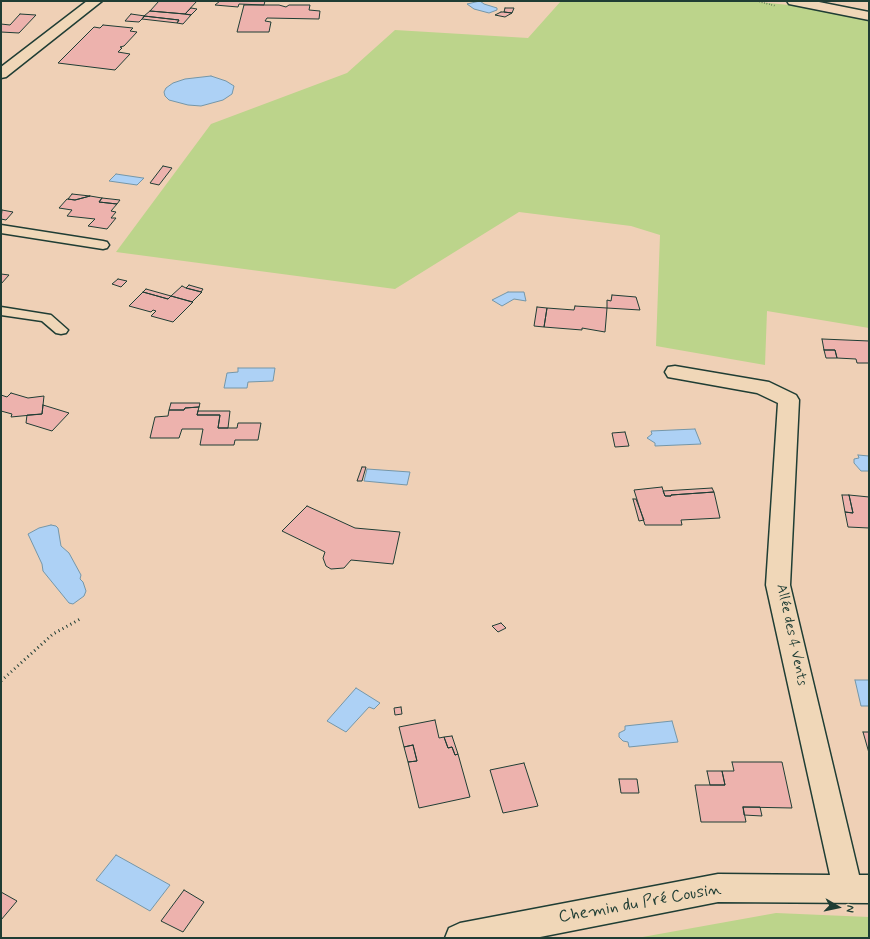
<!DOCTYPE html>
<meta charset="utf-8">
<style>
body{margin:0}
#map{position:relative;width:870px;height:939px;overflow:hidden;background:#efd0b6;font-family:Mynerve,sans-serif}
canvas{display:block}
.frame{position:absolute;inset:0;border:2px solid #1f3d34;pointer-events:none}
.north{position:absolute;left:818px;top:887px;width:40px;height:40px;-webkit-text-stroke:3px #f0d7b8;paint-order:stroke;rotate:99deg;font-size:11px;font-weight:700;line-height:16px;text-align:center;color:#1f3d34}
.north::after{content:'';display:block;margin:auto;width:14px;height:18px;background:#1f3d34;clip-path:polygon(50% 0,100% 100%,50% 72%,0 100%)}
</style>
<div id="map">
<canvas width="870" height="939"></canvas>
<div class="frame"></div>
<div class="north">N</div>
</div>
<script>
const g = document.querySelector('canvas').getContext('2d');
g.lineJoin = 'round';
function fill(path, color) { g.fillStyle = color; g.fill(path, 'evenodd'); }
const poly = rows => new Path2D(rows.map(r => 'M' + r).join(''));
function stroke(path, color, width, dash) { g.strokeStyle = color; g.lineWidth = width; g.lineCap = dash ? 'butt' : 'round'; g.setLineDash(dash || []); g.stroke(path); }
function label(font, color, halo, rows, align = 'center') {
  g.font = font + ' Mynerve,sans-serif'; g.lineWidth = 3; g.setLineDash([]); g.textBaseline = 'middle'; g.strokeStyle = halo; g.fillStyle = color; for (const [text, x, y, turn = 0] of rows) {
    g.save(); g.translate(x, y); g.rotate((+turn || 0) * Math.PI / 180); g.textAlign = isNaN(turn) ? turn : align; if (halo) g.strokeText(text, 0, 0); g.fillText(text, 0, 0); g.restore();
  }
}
const green = poly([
 [561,1,749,1,869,13,869,328,767,311,765,365,656,346,660,235,631,226,519,212,395,289,116,252,211,124,347,73,395,30,528,38],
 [776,913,869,917,869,938,637,938]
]);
const water = poly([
 [480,1,484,4,497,8,497,10,489,13,474,9,467,4,480,1],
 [211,76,226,81,234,86,232,94,223,100,201,106,188,105,169,100,165,96,164,92,166,88,173,83,185,79,211,76],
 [116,174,143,178,144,178,137,185,109,181,116,174],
 [508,292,524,292,526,301,514,299,502,306,492,300,508,292],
 [238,368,275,368,273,381,248,382,247,388,224,388,227,373,238,372,238,368],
 [695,429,701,444,655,446,655,443,647,438,652,434,651,431,695,429],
 [858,455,869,456,869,471,861,471,854,463,854,459,859,458,858,455],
 [367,469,410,472,407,485,364,481,367,469],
 [51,525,56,526,58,528,61,546,69,553,81,575,80,579,83,582,86,591,84,596,73,604,69,603,43,571,42,564,28,534,39,528,51,525],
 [855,680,869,680,869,706,861,706,855,680],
 [356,688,380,703,374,709,369,707,346,732,327,721,356,688],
 [672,721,678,742,629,747,628,742,623,741,619,737,619,733,625,730,625,726,672,721],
 [116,855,170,885,150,911,96,880,116,855]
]);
const building = poly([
 [159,1,197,1,185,14,150,11,159,1],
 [220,1,265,1,264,5,239,4,238,7,215,5,220,1],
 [244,5,279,5,286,7,289,5,310,5,309,10,320,11,319,19,267,18,265,21,271,22,269,32,237,32,244,5],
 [191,8,197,9,191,15,185,14,191,8],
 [505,8,514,8,512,13,504,12,505,8],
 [150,11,185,14,191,15,183,24,177,23,179,20,144,16,150,11],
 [501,12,504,12,512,13,505,17,495,15,501,12],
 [20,14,36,15,19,33,1,32,1,24,10,25,20,14],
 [131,14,145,16,139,22,125,21,131,14],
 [144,16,179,20,177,23,142,19,144,16],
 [103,25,133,28,130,31,137,32,124,46,120,47,122,48,118,52,130,54,115,70,58,63,94,27,100,28,103,25],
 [163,166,172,168,159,185,150,183,163,166],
 [72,194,90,196,75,200,68,199,72,194],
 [90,196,102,198,99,202,117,204,111,211,116,212,111,218,116,218,107,229,88,226,95,219,67,216,72,210,59,208,67,199,75,200,90,196],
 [102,198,120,200,117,204,99,202,102,198],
 [2,210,13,212,6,220,1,219,2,210],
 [1,274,9,275,1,284,1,274],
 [118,279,127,281,121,287,112,284,118,279],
 [189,285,203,289,201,292,186,288,189,285],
 [182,286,186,288,202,292,192,302,171,296,182,286],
 [146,289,171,296,168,299,143,292,146,289],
 [143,292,168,299,171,296,193,302,173,322,151,316,156,311,153,310,151,312,129,306,143,292],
 [612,295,636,297,640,310,607,308,607,300,611,301,612,295],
 [575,306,607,308,605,332,582,328,582,330,544,327,547,308,574,310,575,306],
 [537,307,547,308,544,327,534,326,537,307],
 [822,339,869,341,869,363,857,363,856,359,837,358,835,350,824,350,822,339],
 [824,350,835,350,837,358,826,358,824,350],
 [11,393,28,398,44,396,42,414,11,417,12,414,1,411,1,395,7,397,11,393],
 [171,403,200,403,199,407,185,408,184,410,169,410,171,403],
 [43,405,69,413,52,431,26,423,27,415,42,414,43,405],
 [199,407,197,415,220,415,218,428,237,428,238,423,261,423,258,440,235,440,234,445,200,445,203,429,182,429,179,438,150,438,155,417,168,416,169,410,184,410,185,408,199,407],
 [198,411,230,411,228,428,218,428,220,415,197,415,198,411],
 [625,432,629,446,615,447,612,433,625,432],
 [362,467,366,467,362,481,357,481,362,467],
 [662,487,665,496,671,496,671,495,714,492,720,518,681,520,682,525,645,525,634,490,662,487],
 [712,488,714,492,671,495,671,496,665,496,663,491,712,488],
 [842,495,849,495,853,513,845,512,842,495],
 [849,495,869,497,869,528,848,527,845,512,853,513,849,495],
 [633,499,636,499,644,520,639,521,633,499],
 [307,506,355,528,400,532,393,564,351,560,344,568,331,569,326,566,323,558,325,552,282,531,307,506],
 [501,623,506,628,498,632,492,626,501,623],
 [401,707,402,714,395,715,394,708,401,707],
 [435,720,439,738,444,737,448,748,452,747,455,755,458,754,470,797,419,808,408,762,417,761,413,745,404,747,399,727,435,720],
 [863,732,869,732,869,753,863,732],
 [452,736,458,754,455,755,452,747,448,748,444,737,452,736],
 [413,745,417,761,408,762,404,747,413,745],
 [732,762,782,762,792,808,743,807,746,822,701,822,695,785,725,785,722,771,734,771,732,762],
 [524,763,538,806,503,813,490,770,524,763],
 [707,771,722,771,725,785,710,785,707,771],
 [619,779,637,779,639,793,621,793,619,779],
 [743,807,760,807,762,816,744,815,743,807],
 [184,890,204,902,183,932,161,921,184,890],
 [1,892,17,901,1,920,1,892]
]);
const pathFar1 = poly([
 [757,1,776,6]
]);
const path = poly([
 [1,681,53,634,82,618]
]);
const service = poly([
 [1,225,103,241,107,242,109,245,107,248,103,249,1,233,1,225],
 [1,307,51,315,68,330,66,333,61,334,56,333,42,321,1,315,1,307]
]);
const minor = poly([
 [87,1,102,1,6,77,1,78,1,67,87,1],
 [787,1,814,1,869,12,869,20,789,4,787,1],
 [675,366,769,382,796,395,799,400,790,585,859,875,869,875,869,903,718,902,535,938,445,938,449,928,460,923,718,874,830,875,766,585,778,403,757,393,668,377,665,372,668,367,675,366]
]);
const streetNames = [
 ["Allée des 4 Vents",791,635,78]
];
const nearStreetnames = [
 ["Chemin du Pré Cousin",640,904,-10]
];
fill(green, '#bcd48b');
fill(water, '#add1f5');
stroke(water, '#7496a8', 1);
fill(building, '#edb2ad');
stroke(building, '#1f3d34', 1);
stroke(service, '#1f3d34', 3);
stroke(minor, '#1f3d34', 3);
stroke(pathFar1, '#1f3d34', 1.5, [0.5, 2]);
stroke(path, '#1f3d34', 3, [1, 3.5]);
fill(service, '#f0d7b8');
fill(minor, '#f0d7b8');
label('14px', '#1f3d34', '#f0d7b8', streetNames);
label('17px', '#1f3d34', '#f0d7b8', nearStreetnames);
</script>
